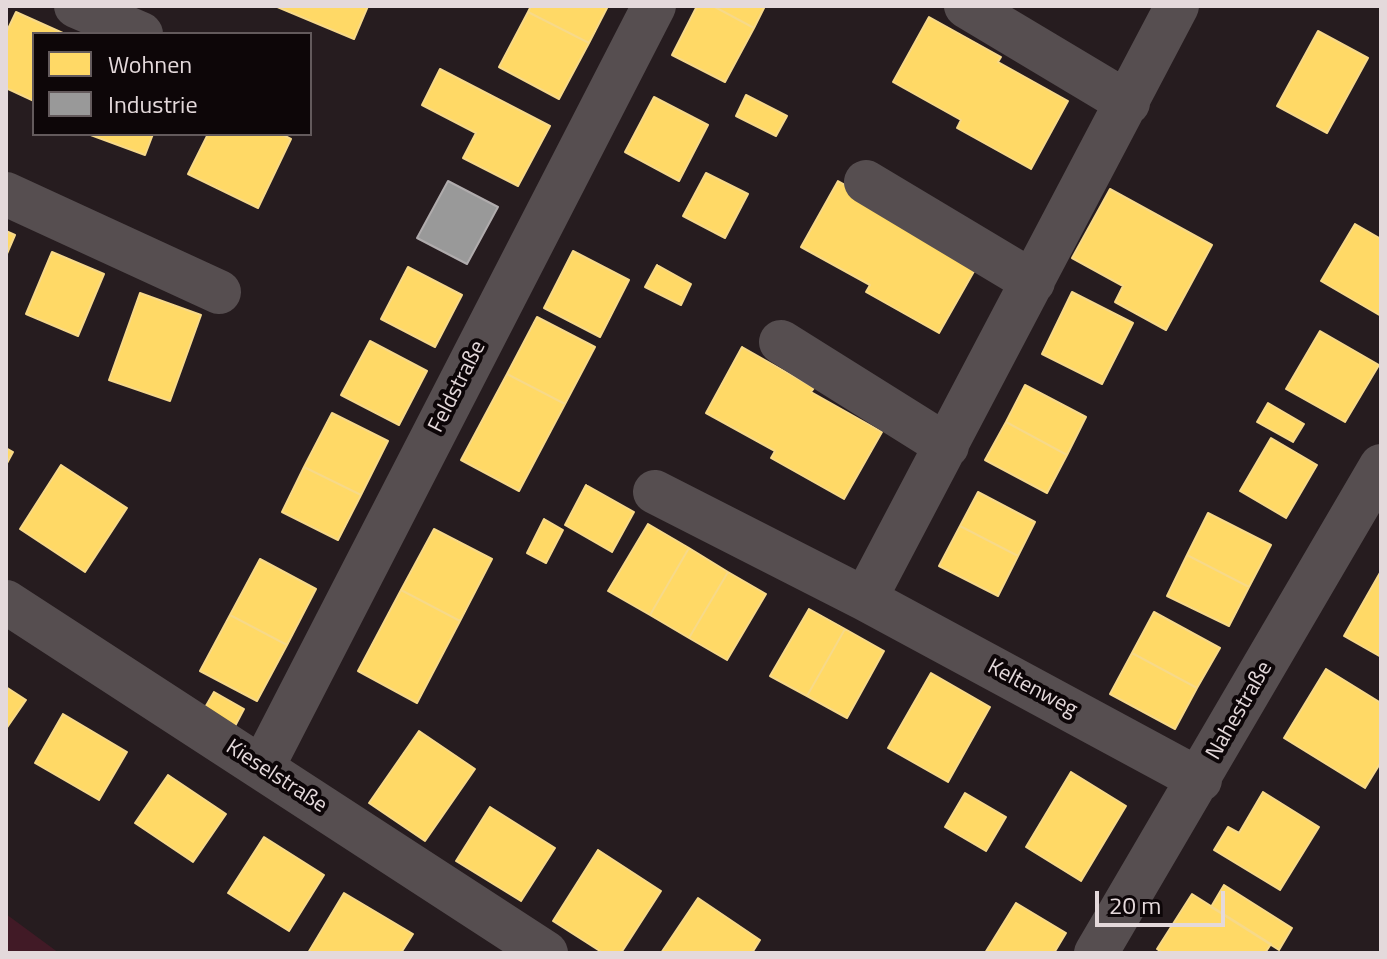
<!DOCTYPE html>
<meta charset="utf-8">
<style>
body{margin:0}
#map{position:relative;width:1387px;height:959px;overflow:hidden;background:#261c1f;font-family:"Titillium Web",sans-serif}
canvas{display:block}
.frame{position:absolute;inset:0;border:8px solid #e4d9db;pointer-events:none}
.legend{position:absolute;left:32px;top:32px;width:280px;height:104px;box-sizing:border-box;background:#0d0608;border:2px solid #635a5c;margin:0;padding:10px 14px;list-style:none;font-size:24px;color:#e4d9db}
.legend li{display:flex;align-items:center;gap:16px;height:40px}
.legend b{width:40px;border:2px solid #635a5c}
.scale{position:absolute;left:1095px;top:891px;width:130px;height:36px;box-sizing:border-box;border:4px solid #e4d9db;border-top:0;padding-left:10px;font-size:24px;line-height:28px;white-space:nowrap;color:#e4d9db;-webkit-text-stroke:6px #0d0608;paint-order:stroke}
</style>
<div id="map">
<canvas width="1387" height="959"></canvas>
<div class="frame"></div>
<ul class="legend">
<li><b style="height:22px;background:#ffd966"></b>Wohnen</li>
<li><b style="height:22px;background:#999"></b>Industrie</li>
</ul>
<div class="scale">20 m</div>
</div>
<script>
const g = document.querySelector('canvas').getContext('2d');
g.lineJoin = 'round';
function fill(path, color) { g.fillStyle = color; g.fill(path, 'evenodd'); }
const poly = rows => new Path2D(rows.map(r => 'M' + r).join(''));
function stroke(path, color, width, dash) { g.strokeStyle = color; g.lineWidth = width; g.lineCap = dash ? 'butt' : 'round'; g.setLineDash(dash || []); g.stroke(path); }
function label(font, color, halo, rows, align = 'center') {
  g.font = font + ' "Titillium Web",sans-serif'; g.lineWidth = 8; g.setLineDash([]); g.textBaseline = 'middle'; g.strokeStyle = halo; g.fillStyle = color; for (const [text, x, y, turn = 0] of rows) {
    g.save(); g.translate(x, y); g.rotate((+turn || 0) * Math.PI / 180); g.textAlign = isNaN(turn) ? turn : align; if (halo) g.strokeText(text, 0, 0); g.fillText(text, 0, 0); g.restore();
  }
}
const green = poly([
 [6,914,59,953,6,953]
]);
const homes = poly([
 [275,6,368,6,354,39,275,6],
 [531,6,608,6,589,43,528,12,531,6],
 [697,6,713,6,754,28,725,82,672,55,697,6],
 [713,6,765,6,754,28,713,6],
 [16,12,65,34,34,34,34,101,6,88,6,33,16,12],
 [528,12,589,43,559,99,499,67,528,12],
 [929,17,1001,57,998,62,1068,101,1031,169,957,128,961,120,893,82,929,17],
 [1318,31,1368,58,1327,133,1277,106,1318,31],
 [440,69,550,126,518,186,463,158,476,133,422,105,440,69],
 [746,95,787,116,776,136,736,116,746,95],
 [654,97,708,125,679,181,625,152,654,97],
 [88,134,153,134,145,155,88,134],
 [208,134,281,134,291,139,258,208,188,174,208,134],
 [706,173,748,194,725,238,683,216,706,173],
 [838,181,910,221,977,266,939,333,866,292,870,285,801,247,838,181],
 [1110,189,1212,245,1166,330,1115,302,1123,286,1072,258,1110,189],
 [1355,224,1381,239,1381,316,1321,281,1355,224],
 [6,231,15,235,6,256,6,231],
 [573,251,629,280,600,337,544,308,573,251],
 [52,252,104,274,78,336,26,314,52,252],
 [657,265,691,284,681,305,645,287,657,265],
 [408,267,462,295,435,347,381,319,408,267],
 [1072,292,1133,323,1102,384,1042,354,1072,292],
 [140,293,201,315,170,401,109,380,140,293],
 [537,317,595,347,565,404,507,374,537,317],
 [1320,331,1379,365,1345,422,1286,389,1320,331],
 [370,341,427,371,399,425,341,395,370,341],
 [742,347,814,388,811,392,882,432,844,499,771,458,775,451,706,413,742,347],
 [507,374,565,404,519,491,461,460,507,374],
 [1025,385,1086,417,1067,455,1006,422,1025,385],
 [1268,403,1304,424,1293,442,1257,422,1268,403],
 [332,413,388,441,361,495,304,467,332,413],
 [1006,422,1067,455,1047,493,985,460,1006,422],
 [1271,438,1317,465,1286,518,1240,491,1271,438],
 [6,448,13,452,6,465,6,448],
 [61,465,127,508,85,572,20,529,61,465],
 [304,467,361,495,338,540,282,512,304,467],
 [586,485,634,512,612,552,565,525,586,485],
 [978,492,1035,522,1018,556,960,526,978,492],
 [1208,513,1271,545,1249,587,1187,555,1208,513],
 [544,519,563,530,546,563,527,553,544,519],
 [648,524,689,548,650,615,608,591,648,524],
 [960,526,1018,556,998,596,939,566,960,526],
 [434,529,492,559,460,621,401,590,434,529],
 [689,548,728,572,689,638,650,615,689,548],
 [1187,555,1249,587,1229,626,1167,596,1187,555],
 [260,559,316,589,287,645,230,615,260,559],
 [1381,571,1381,657,1344,636,1381,571],
 [728,572,766,594,727,660,689,638,728,572],
 [401,590,460,621,417,703,358,671,401,590],
 [809,609,845,629,807,696,770,676,809,609],
 [1154,612,1220,648,1197,688,1132,653,1154,612],
 [230,615,287,645,257,701,200,671,230,615],
 [845,629,884,651,847,718,807,696,845,629],
 [1132,653,1197,688,1175,729,1110,694,1132,653],
 [1326,669,1381,703,1381,762,1365,788,1284,738,1326,669],
 [931,673,990,707,948,782,888,748,931,673],
 [6,687,26,700,6,729,6,687],
 [214,692,244,709,234,728,203,711,214,692],
 [63,714,127,752,99,800,35,763,63,714],
 [419,731,475,769,425,841,369,803,419,731],
 [1071,772,1126,806,1081,881,1026,847,1071,772],
 [168,775,226,814,193,862,135,823,168,775],
 [1263,792,1319,827,1280,890,1214,850,1228,827,1239,833,1263,792],
 [965,793,1006,817,986,851,945,827,965,793],
 [490,807,555,848,521,901,456,861,490,807],
 [264,837,324,875,289,931,228,893,264,837],
 [598,850,661,891,621,953,603,953,553,921,598,850],
 [1224,885,1292,928,1279,950,1211,907,1224,885],
 [344,893,413,934,401,953,308,953,344,893],
 [1192,894,1271,944,1265,953,1163,953,1157,949,1192,894],
 [698,898,760,940,752,953,661,953,698,898],
 [1016,903,1066,933,1054,953,985,953,1016,903]
]);
const industry = poly([
 [448,181,498,207,467,264,417,238,448,181]
]);
const minor = poly([
 [76,6,141,34],
 [966,6,1128,103],
 [1177,6,865,599,1200,780],
 [866,182,1033,282],
 [6,194,219,292],
 [781,342,947,446],
 [655,492,865,599],
 [6,602,546,953],
 [262,768,654,6],
 [1096,953,1381,466]
]);
const streetNames = [
 ["Feldstraße",458,387,-63],
 ["Keltenweg",1032,689,28],
 ["Nahestraße",1240,711,-60],
 ["Kieselstraße",276,777,33]
];
fill(green, '#411a26');
fill(homes, '#ffd966');
stroke(homes, '#f7d989', 2);
fill(industry, '#999');
stroke(industry, '#b0acad', 2);
stroke(minor, '#564e50', 44);
label('22px', '#e4d9db', '#0d0608', streetNames);
</script>
